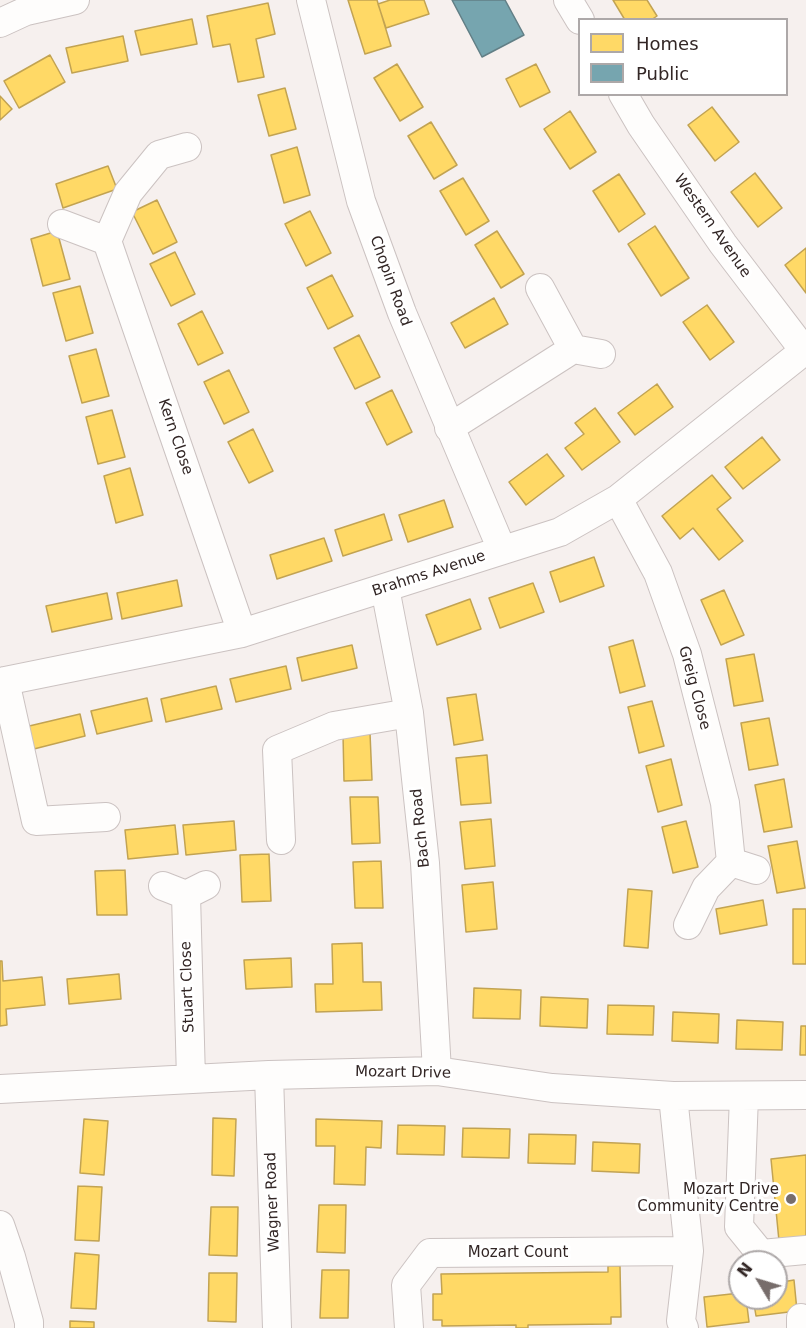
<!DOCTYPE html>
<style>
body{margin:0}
#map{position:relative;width:806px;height:1328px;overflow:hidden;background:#f6f0ee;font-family:"DejaVu Sans",sans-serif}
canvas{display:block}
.legend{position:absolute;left:578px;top:18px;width:210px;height:78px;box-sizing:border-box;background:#fff;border:2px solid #ada8a8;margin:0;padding:8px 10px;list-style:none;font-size:18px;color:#322625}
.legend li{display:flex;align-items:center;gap:12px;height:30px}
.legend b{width:30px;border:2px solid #ada8a8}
.north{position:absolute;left:728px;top:1250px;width:60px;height:60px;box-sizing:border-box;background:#fff;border:2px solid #ada8a8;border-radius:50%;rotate:308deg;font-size:16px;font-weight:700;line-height:24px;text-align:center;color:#322625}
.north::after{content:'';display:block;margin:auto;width:21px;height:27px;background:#776d6b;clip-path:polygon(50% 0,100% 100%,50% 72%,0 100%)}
</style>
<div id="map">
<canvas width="806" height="1328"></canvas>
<ul class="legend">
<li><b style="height:16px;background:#ffd966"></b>Homes</li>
<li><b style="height:16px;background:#76a5af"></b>Public</li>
</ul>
<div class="north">N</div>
</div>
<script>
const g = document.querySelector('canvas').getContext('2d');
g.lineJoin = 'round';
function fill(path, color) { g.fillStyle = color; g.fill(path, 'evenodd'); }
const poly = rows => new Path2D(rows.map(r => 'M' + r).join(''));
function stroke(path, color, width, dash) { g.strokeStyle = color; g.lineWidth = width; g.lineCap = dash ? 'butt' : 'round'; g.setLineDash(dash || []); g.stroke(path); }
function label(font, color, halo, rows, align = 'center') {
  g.font = font + ' "DejaVu Sans",sans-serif'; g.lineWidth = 6; g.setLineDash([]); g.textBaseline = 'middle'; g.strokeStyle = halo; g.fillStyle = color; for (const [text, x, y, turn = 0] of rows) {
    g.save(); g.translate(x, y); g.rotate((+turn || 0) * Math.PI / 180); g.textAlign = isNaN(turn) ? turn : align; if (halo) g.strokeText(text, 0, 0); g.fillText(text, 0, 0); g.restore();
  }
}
const homes = poly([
 [348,0,377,0,391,46,365,54,348,0],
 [390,0,424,0,429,14,386,28,378,4,390,0],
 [613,0,647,0,657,16,651,20,625,20,613,0],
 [268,3,275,34,256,39,264,77,238,82,230,44,213,47,207,16,268,3],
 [192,19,197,44,141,55,135,31,192,19],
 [123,36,128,61,72,73,66,48,123,36],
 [50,55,65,82,19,108,4,81,50,55],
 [397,64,423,107,400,121,374,78,397,64],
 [536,64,550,92,520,107,506,79,536,64],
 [285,88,296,129,269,136,258,95,285,88],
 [0,96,12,109,0,120,0,96],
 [712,107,739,142,715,161,688,125,712,107],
 [570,111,596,152,570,169,544,129,570,111],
 [431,122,457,165,434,179,408,136,431,122],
 [297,147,310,195,284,203,271,155,297,147],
 [108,166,117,189,63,208,56,184,108,166],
 [755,173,782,208,758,227,731,192,755,173],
 [619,174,645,214,619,232,593,191,619,174],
 [463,178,489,221,466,235,440,191,463,178],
 [157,200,177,242,153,254,132,212,157,200],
 [310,211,331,253,306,266,285,224,310,211],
 [655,226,689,278,661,296,628,244,655,226],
 [57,231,70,279,43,286,31,239,57,231],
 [497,231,524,274,501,288,475,245,497,231],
 [806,248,806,293,785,265,806,248],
 [175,252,195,294,171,306,150,264,175,252],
 [332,275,353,316,328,329,307,288,332,275],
 [80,286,93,333,66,341,53,293,80,286],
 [494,298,508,324,465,348,451,323,494,298],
 [707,305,734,342,710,360,683,322,707,305],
 [202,311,223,353,198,365,178,324,202,311],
 [359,335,380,377,355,389,334,348,359,335],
 [96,349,109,396,82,403,69,356,96,349],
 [229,370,249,412,224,424,204,382,229,370],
 [657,384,673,407,635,435,618,413,657,384],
 [392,390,412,432,387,445,366,403,392,390],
 [595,408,620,442,582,470,565,448,584,434,575,423,595,408],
 [112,410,125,457,98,464,86,417,112,410],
 [253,429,273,471,249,483,228,442,253,429],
 [762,437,780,460,743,489,725,467,762,437],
 [547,454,564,476,526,505,509,482,547,454],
 [130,468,143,515,116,523,104,476,130,468],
 [712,475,731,498,717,509,743,541,719,560,693,528,680,539,662,516,712,475],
 [444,500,453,527,408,542,399,515,444,500],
 [384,514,392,540,343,556,335,530,384,514],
 [324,538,332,561,277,579,270,555,324,538],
 [594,557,604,586,560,602,550,572,594,557],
 [177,580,182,606,122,619,117,593,177,580],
 [533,583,544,612,500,628,489,598,533,583],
 [724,590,744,635,721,645,701,600,724,590],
 [107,593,112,619,52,632,46,606,107,593],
 [470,599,481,629,437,645,426,615,470,599],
 [633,640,645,686,620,693,609,647,633,640],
 [352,645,357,668,302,681,297,658,352,645],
 [754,654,763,701,734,706,726,659,754,654],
 [286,666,291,689,236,702,230,679,286,666],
 [216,686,222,709,166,722,161,699,216,686],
 [476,694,483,740,454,745,447,698,476,694],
 [147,698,152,721,97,734,91,711,147,698],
 [652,701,664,746,639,753,628,707,652,701],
 [80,714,85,736,30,750,25,727,80,714],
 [769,718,778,765,749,770,741,723,769,718],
 [370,733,372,780,344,781,343,734,370,733],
 [487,755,491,803,461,805,456,758,487,755],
 [671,759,682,805,658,812,646,766,671,759],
 [784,779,792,827,764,832,755,785,784,779],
 [350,797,378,797,380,843,352,844,350,797],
 [491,819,495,866,465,869,460,822,491,819],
 [234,821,236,850,186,855,183,825,234,821],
 [686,821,698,867,673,873,662,827,686,821],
 [175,825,178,854,128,859,125,830,175,825],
 [797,841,805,888,777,893,768,846,797,841],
 [269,854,271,901,242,902,240,855,269,854],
 [381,861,383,908,355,908,353,862,381,861],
 [125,870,127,915,97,915,95,871,125,870],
 [493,882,497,929,466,932,462,885,493,882],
 [628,889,652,891,648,948,624,946,628,889],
 [763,900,767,925,720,934,716,909,763,900],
 [793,909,806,909,806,964,793,964,793,909],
 [362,943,363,982,381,982,382,1010,316,1012,315,984,333,984,332,944,362,943],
 [291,958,292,987,246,989,244,960,291,958],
 [0,961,2,961,3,981,42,977,45,1005,6,1009,7,1025,0,1026,0,961],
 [119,974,121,999,69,1004,67,979,119,974],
 [474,988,521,990,520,1019,473,1018,474,988],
 [541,997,588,999,587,1028,540,1026,541,997],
 [608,1005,654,1006,653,1035,607,1034,608,1005],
 [673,1012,719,1014,718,1043,672,1041,673,1012],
 [737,1020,783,1022,782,1050,736,1049,737,1020],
 [801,1026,806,1026,806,1055,800,1055,801,1026],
 [213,1118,236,1119,234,1176,212,1175,213,1118],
 [84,1119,108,1121,104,1175,80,1173,84,1119],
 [316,1119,382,1121,381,1148,366,1147,365,1185,334,1184,335,1146,316,1146,316,1119],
 [398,1125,445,1126,444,1155,397,1154,398,1125],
 [463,1128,510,1129,509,1158,462,1157,463,1128],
 [529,1134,576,1135,575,1164,528,1163,529,1134],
 [593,1142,640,1144,639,1173,592,1171,593,1142],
 [806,1155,806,1239,779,1241,771,1159,806,1155],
 [78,1186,102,1187,99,1241,75,1240,78,1186],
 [319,1205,346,1205,345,1253,317,1252,319,1205],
 [211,1207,238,1207,237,1256,209,1255,211,1207],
 [75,1253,99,1255,96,1309,71,1308,75,1253],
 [608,1266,620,1266,621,1317,611,1317,611,1324,528,1325,528,1328,516,1328,516,1325,442,1326,442,1320,433,1320,433,1294,442,1294,441,1274,608,1272,608,1266],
 [322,1270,349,1270,348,1318,320,1318,322,1270],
 [209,1273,237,1273,236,1322,208,1321,209,1273],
 [794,1280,797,1311,756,1316,753,1298,776,1298,776,1283,794,1280],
 [740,1293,740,1298,746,1298,749,1322,707,1327,704,1297,740,1293],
 [70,1321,94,1322,94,1328,70,1328,70,1321]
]);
const public = poly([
 [452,0,505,0,524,35,482,57,452,0]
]);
const minor = poly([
 [311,0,361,201,402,313,502,550],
 [568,0,580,20],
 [0,23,26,11,75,0],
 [623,94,641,125,723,244,806,353],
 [62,224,107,241,242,633],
 [107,241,128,193,159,155,187,147],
 [540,288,573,349],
 [449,428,573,349,601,354],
 [618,499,658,573,687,654,725,803,731,862,756,870],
 [385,588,409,713,425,863,437,1071],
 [5,681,36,821,106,817],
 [0,682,242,633,560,532,618,499,804,351],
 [281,840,277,750,334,726,409,713],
 [163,886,186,895,206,885],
 [186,895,191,1079],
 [688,925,706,888,731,862],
 [269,1075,277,1328],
 [0,1089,269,1075,437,1071,552,1088,673,1096,806,1095],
 [673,1096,689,1251,681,1321,684,1328],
 [744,1096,739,1227,761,1254,806,1250],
 [0,1225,11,1257,29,1322,29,1328],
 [409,1328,406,1285,430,1253,689,1251],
 [801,1328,801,1318]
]);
const markers = [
 [791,1199,6,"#776d6b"]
];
const streetNames = [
 ["Western Avenue",712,226,55],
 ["Chopin Road",390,281,70],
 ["Kern Close",175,437,71],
 ["Brahms Avenue",429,574,-18],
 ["Greig Close",694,688,75],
 ["Bach Road",421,828,-96],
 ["Stuart Close",188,987,-92],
 ["Mozart Drive",403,1073,1],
 ["Wagner Road",273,1202,-92],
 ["Mozart Count",518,1253]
];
const poiNames = [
 ["Mozart Drive",779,1190],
 ["Community Centre",779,1207]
];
fill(homes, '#ffd966');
stroke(homes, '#c2a352', 1.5);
fill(public, '#76a5af');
stroke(public, '#627f86', 1.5);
stroke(minor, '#cbc2c1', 30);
stroke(minor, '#fefdfc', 28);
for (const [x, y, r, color] of markers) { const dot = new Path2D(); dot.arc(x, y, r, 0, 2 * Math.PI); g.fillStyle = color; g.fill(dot); stroke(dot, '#fff', 2); }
label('15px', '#322625', '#fff', streetNames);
label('15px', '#322625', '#fff', poiNames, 'right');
</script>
